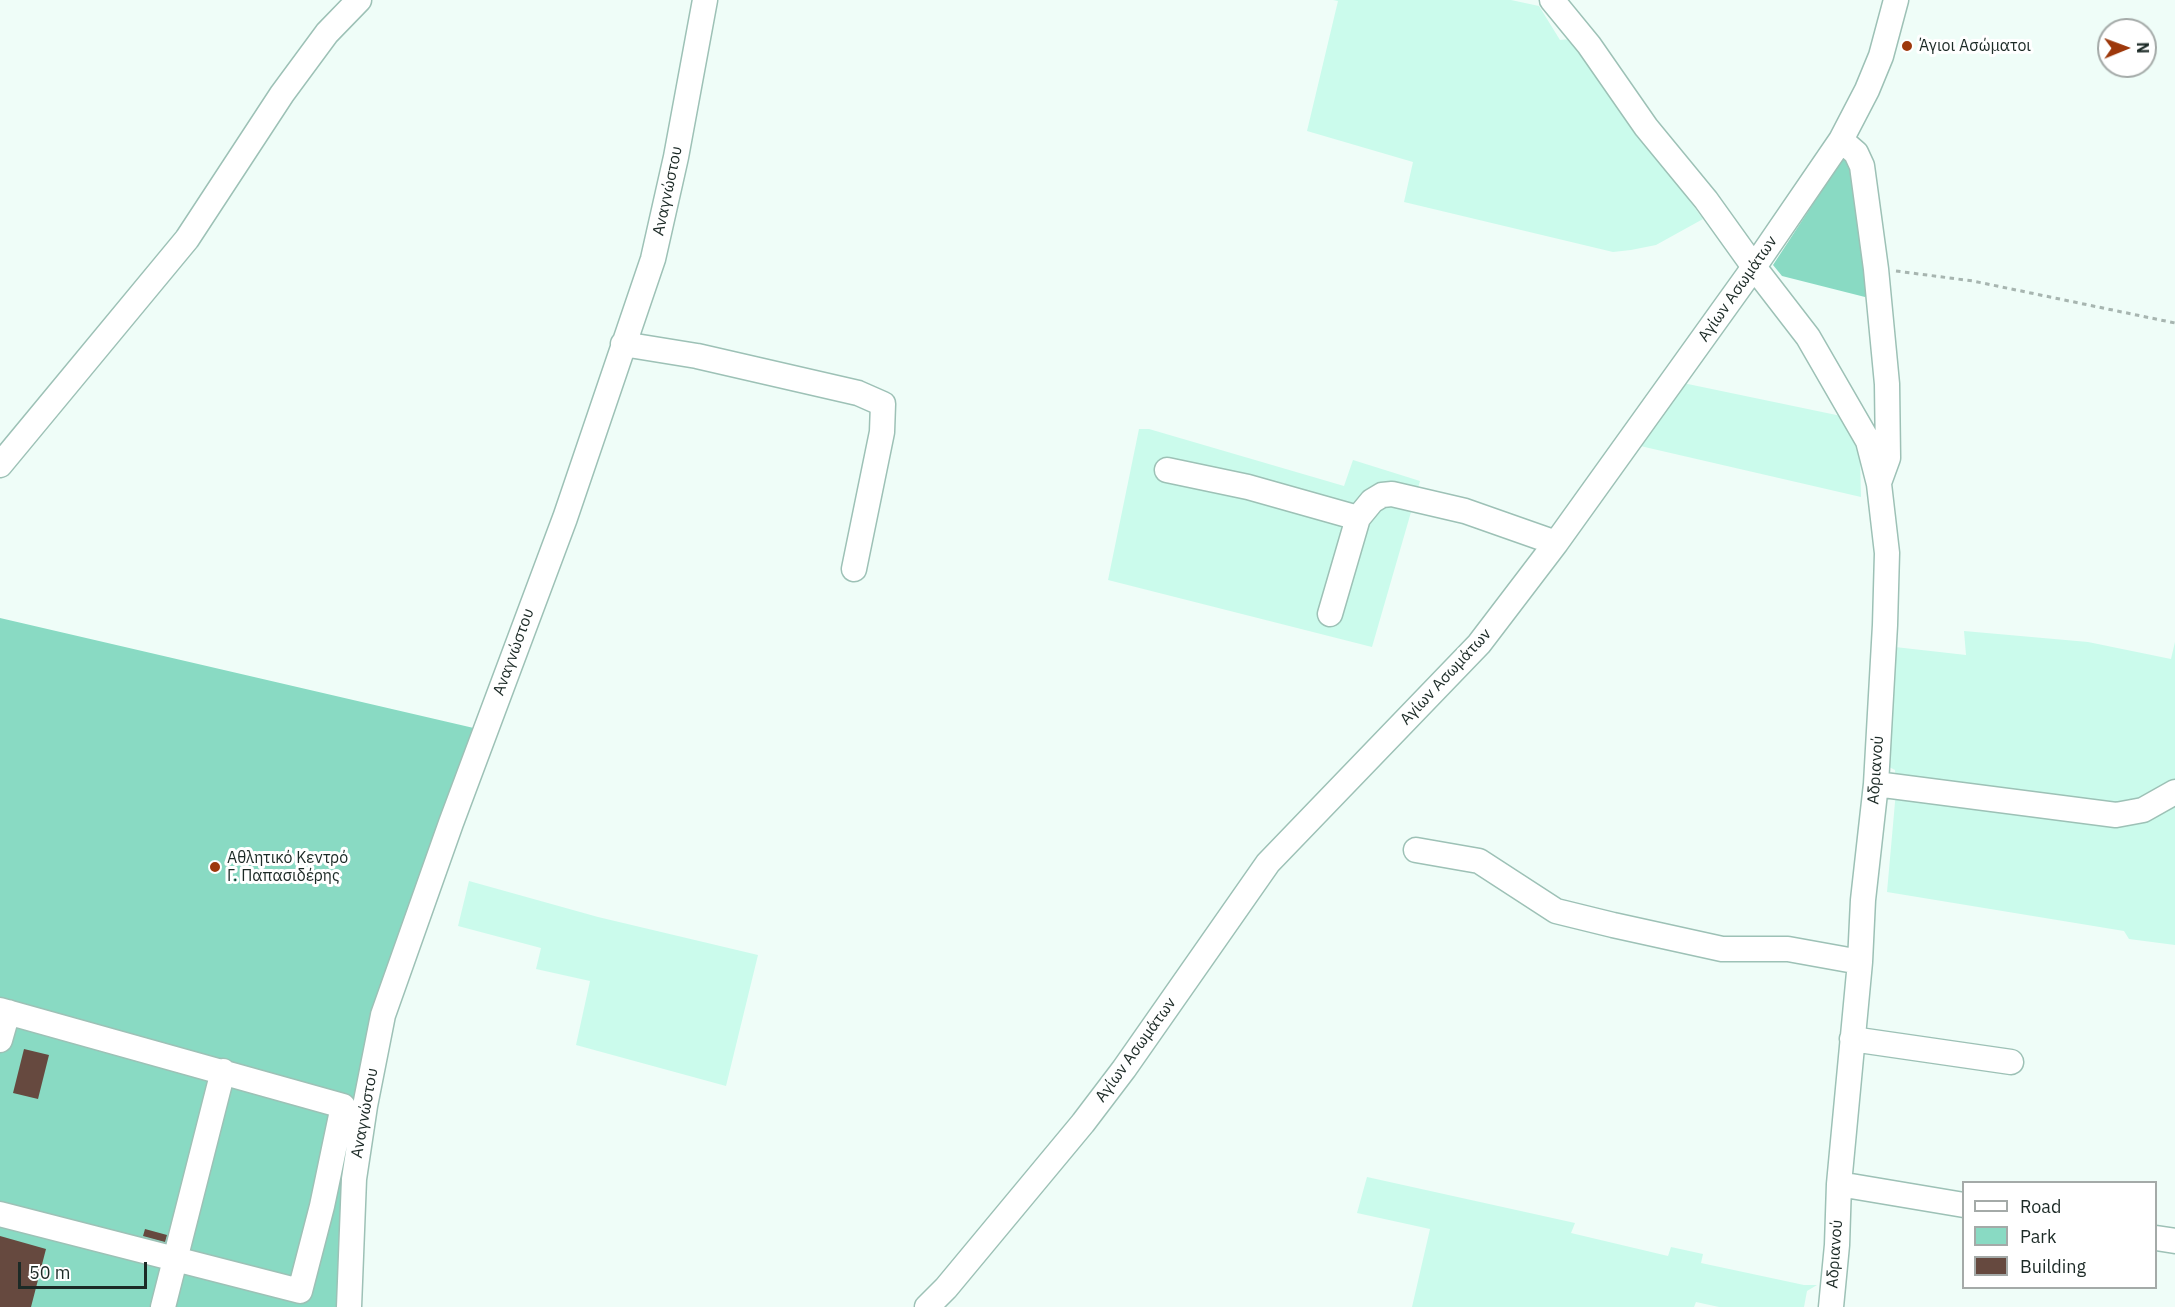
<!DOCTYPE html>
<meta charset="utf-8">
<style>
body{margin:0}
#map{position:relative;width:2175px;height:1307px;overflow:hidden;background:#effdf8;font-family:"IBM Plex Sans",sans-serif}
canvas{display:block}
.legend{position:absolute;left:1962px;top:1181px;width:195px;height:108px;box-sizing:border-box;background:#fff;border:2px solid #a4aaa8;margin:0;padding:8px 10px;list-style:none;font-size:18px;color:#1c2a26}
.legend li{display:flex;align-items:center;gap:12px;height:30px}
.legend b{width:30px;border:2px solid #a4aaa8}
.north{position:absolute;left:2097px;top:18px;width:60px;height:60px;box-sizing:border-box;background:#fff;border:2px solid #a4aaa8;border-radius:50%;rotate:89deg;font-size:16px;font-weight:700;line-height:24px;text-align:center;color:#1c2a26}
.north::after{content:'';display:block;margin:auto;width:21px;height:27px;background:#9d380b;clip-path:polygon(50% 0,100% 100%,50% 72%,0 100%)}
.scale{position:absolute;left:18px;top:1262px;width:129px;height:27px;box-sizing:border-box;border:3px solid #1c2a26;border-top:0;padding-left:8px;font-size:18px;line-height:21px;white-space:nowrap;color:#1c2a26;-webkit-text-stroke:4px #fff;paint-order:stroke}
</style>
<div id="map">
<canvas width="2175" height="1307"></canvas>
<ul class="legend">
<li><b style="height:8px;background:#fff"></b>Road</li>
<li><b style="height:16px;background:#89dac3"></b>Park</li>
<li><b style="height:16px;background:#66493f"></b>Building</li>
</ul>
<div class="north">N</div>
<div class="scale">50 m</div>
</div>
<script>
const g = document.querySelector('canvas').getContext('2d');
g.lineJoin = 'round';
function fill(path, color) { g.fillStyle = color; g.fill(path, 'evenodd'); }
const poly = rows => new Path2D(rows.map(r => 'M' + r).join(''));
function stroke(path, color, width, dash) { g.strokeStyle = color; g.lineWidth = width; g.lineCap = dash ? 'butt' : 'round'; g.setLineDash(dash || []); g.stroke(path); }
function label(font, color, halo, rows, align = 'center') {
  g.font = font + ' "IBM Plex Sans",sans-serif'; g.lineWidth = 6; g.setLineDash([]); g.textBaseline = 'middle'; g.strokeStyle = halo; g.fillStyle = color; for (const [text, x, y, turn = 0] of rows) {
    g.save(); g.translate(x, y); g.rotate((+turn || 0) * Math.PI / 180); g.textAlign = isNaN(turn) ? turn : align; if (halo) g.strokeText(text, 0, 0); g.fillText(text, 0, 0); g.restore();
  }
}
const built = poly([
 [1333,0,1511,0,1539,6,1560,40,1570,39,1703,219,1656,245,1631,250,1613,252,1404,202,1413,162,1307,131,1338,1],
 [1683,383,1846,417,1860,455,1861,497,1636,445],
 [1139,429,1149,429,1344,486,1353,460,1420,481,1372,647,1108,580],
 [1964,631,2088,642,2171,659,2175,642,2175,945,2129,939,2124,931,1887,892,1896,791,1895,770,1889,767,1895,647,1966,655],
 [469,881,598,917,758,955,726,1086,576,1045,590,981,536,969,541,948,458,926],
 [1367,1177,1575,1223,1571,1233,1668,1256,1671,1247,1703,1254,1701,1263,1804,1285,1817,1285,1807,1291,1804,1307,1719,1307,1696,1302,1694,1307,1412,1307,1430,1229,1357,1213]
]);
const green = poly([
 [1845,155,1853,156,1872,281,1865,297,1782,276,1773,265],
 [0,618,478,729,381,1005,342,1307,0,1307]
]);
const building = poly([
 [24,1049,49,1055,38,1099,13,1093],
 [145,1229,167,1235,165,1242,143,1236],
 [0,1236,46,1249,31,1307,0,1307]
]);
const path = poly([
 [1896,271,1973,281,2175,323]
]);
const minor = poly([
 [1552,0,1589,45,1646,127,1706,200,1754,267,1808,337,1868,441,1879,484,1887,553,1885,625,1876,784,1863,900,1860,962,1839,1184,1837,1245,1831,1307],
 [1841,140,1856,153,1862,166,1876,269,1887,384,1888,458,1880,480],
 [623,344,697,356,858,393,883,404,882,432,854,569],
 [0,465,187,239,282,94,327,33,359,0],
 [1167,470,1248,487,1358,518],
 [1330,614,1358,518,1372,501,1382,495,1392,494,1465,511,1556,543],
 [1876,784,2116,815,2143,810,2175,792],
 [1416,850,1479,861,1556,911,1613,925,1722,949,1788,949,1860,962],
 [0,1010,343,1106,322,1206,300,1291,0,1214],
 [1852,1039,2011,1062],
 [0,1040,8,1012],
 [1839,1184,1964,1205],
 [2156,1238,2175,1241],
 [163,1307,223,1071],
 [349,1307,354,1179,365,1106,383,1015,451,823,565,518,653,259,676,157,705,0],
 [927,1307,946,1288,1083,1123,1124,1069,1268,863,1479,644,1556,543,1754,267,1841,140,1867,90,1881,56,1896,0]
]);
const markers = [
 [1907,46,6,"#9d380b"],
 [215,867,6,"#9d380b"]
];
const poiNames = [
 ["Άγιοι Ασώματοι",1919,46],
 ["Αθλητικό Κεντρό",227,858],
 ["Γ. Παπασιδέρης",227,876]
];
const streetNames = [
 ["Αναγνώστου",668,191,-78],
 ["Αγίων Ασωμάτων",1738,289,-55],
 ["Αναγνώστου",514,652,-70],
 ["Αγίων Ασωμάτων",1446,677,-47],
 ["Αδριανού",1876,770,-86],
 ["Αγίων Ασωμάτων",1136,1050,-54],
 ["Αναγνώστου",365,1113,-80],
 ["Αδριανού",1835,1254,-86]
];
fill(built, '#cbfbec');
fill(green, '#89dac3');
fill(building, '#66493f');
stroke(minor, '#9dc1b6', 27);
stroke(path, '#a7b5b0', 3, [4.5, 4.5]);
stroke(minor, '#fff', 24);
for (const [x, y, r, color] of markers) { const dot = new Path2D(); dot.arc(x, y, r, 0, 2 * Math.PI); g.fillStyle = color; g.fill(dot); stroke(dot, '#fff', 2); }
label('16px', '#1c2a26', '#fff', poiNames, 'left');
label('16px', '#1c2a26', '#fff', streetNames);
</script>
